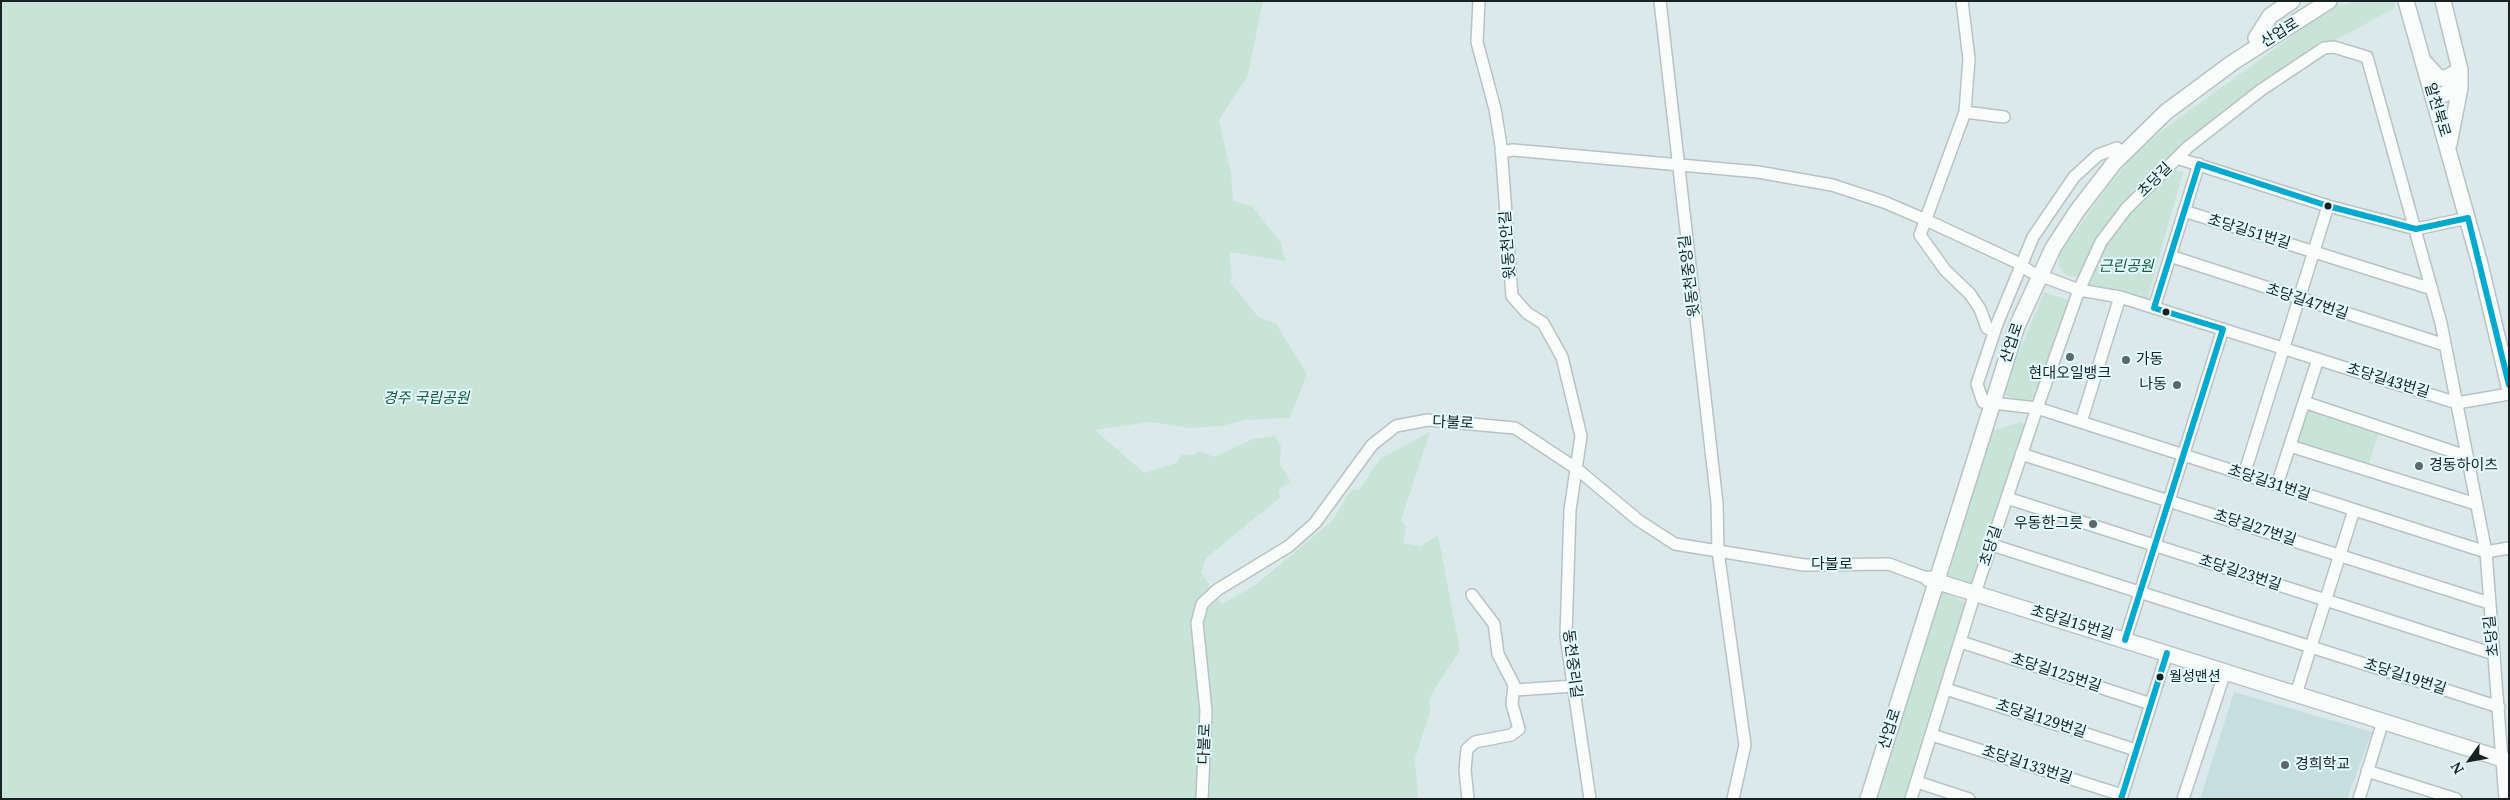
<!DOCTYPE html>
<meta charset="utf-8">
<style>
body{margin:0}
#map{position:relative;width:2510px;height:800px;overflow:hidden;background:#dce9ea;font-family:"Noto Serif",serif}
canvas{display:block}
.frame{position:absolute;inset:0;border:2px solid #192223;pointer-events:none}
.north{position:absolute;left:2445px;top:735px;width:50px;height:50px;-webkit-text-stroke:4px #e3fbfe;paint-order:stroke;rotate:238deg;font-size:14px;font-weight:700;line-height:20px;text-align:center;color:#192223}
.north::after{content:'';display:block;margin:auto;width:18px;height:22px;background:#192223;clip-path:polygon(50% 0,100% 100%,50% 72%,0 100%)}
</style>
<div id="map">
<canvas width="2510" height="800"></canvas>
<div class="frame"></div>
<div class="north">N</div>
</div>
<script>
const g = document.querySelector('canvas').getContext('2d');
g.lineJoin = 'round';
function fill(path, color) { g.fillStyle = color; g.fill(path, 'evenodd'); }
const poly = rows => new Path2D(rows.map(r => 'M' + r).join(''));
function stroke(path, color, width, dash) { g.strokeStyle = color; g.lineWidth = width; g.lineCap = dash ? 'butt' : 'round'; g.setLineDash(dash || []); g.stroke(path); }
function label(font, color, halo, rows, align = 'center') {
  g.font = font + ' "Noto Serif","Noto Sans KR",serif'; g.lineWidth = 4; g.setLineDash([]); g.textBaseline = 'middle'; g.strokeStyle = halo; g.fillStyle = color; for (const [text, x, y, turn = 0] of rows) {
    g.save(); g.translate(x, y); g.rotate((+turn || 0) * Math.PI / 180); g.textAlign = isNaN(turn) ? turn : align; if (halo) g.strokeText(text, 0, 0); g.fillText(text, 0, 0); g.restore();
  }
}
const built = poly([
 [2234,692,2372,732,2347,799,2200,799]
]);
const green = poly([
 [1,1,1263,1,1248,75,1219,120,1231,173,1233,201,1252,206,1281,243,1285,261,1229,252,1232,280,1230,281,1258,317,1276,324,1307,374,1290,418,1245,420,1221,426,1189,428,1150,422,1095,430,1144,473,1176,463,1181,455,1194,455,1200,451,1214,457,1253,439,1275,436,1281,446,1280,465,1291,482,1278,490,1281,497,1206,558,1201,572,1222,604,1254,586,1332,521,1352,489,1359,490,1380,459,1430,432,1401,520,1406,527,1403,543,1421,546,1438,535,1460,650,1431,695,1429,704,1431,709,1415,759,1418,799,1,799],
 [2353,1,2394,1,2395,8,2324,46,2175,152,2142,185,2079,278,2066,275,2059,267,2059,255,2103,193,2130,159,2164,129,2335,5,2347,4],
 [2171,169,2183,172,2146,304,2084,283,2106,246,2133,210],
 [2044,292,2068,300,2069,305,2032,401,2025,403,2005,395,2003,391],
 [2307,409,2379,432,2367,469,2295,445],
 [2022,421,2024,425,1975,581,1969,584,1948,577,1947,573,1993,431],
 [1944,592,1965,602,1967,606,1906,799,1875,799,1939,593]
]);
const street = poly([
 [1479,1,1477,42,1495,109,1501,146,1512,296,1527,313,1543,323,1562,357,1581,436,1570,510,1566,636,1590,799],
 [1660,1,1717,503,1718,551,1745,745,1733,799],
 [1962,1,1969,59,1965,112,1920,235,1945,270,1970,294,1980,309,1987,328,1994,332],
 [1965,112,2004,117],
 [2117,148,2098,155,2074,177,2033,237,1997,324,1977,384,1983,402,2037,408,2486,552,2509,548],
 [1501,152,1513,150,1758,172,1832,185,1884,202,1926,220,2016,262,2031,272,2079,290,2120,297,2457,403,2509,394],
 [2177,158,2328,206,2416,229,2468,218],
 [2184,211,2432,289],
 [2170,256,2445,345],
 [2154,308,2199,164],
 [2304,402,2466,456],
 [2081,422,2120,297],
 [2290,446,2476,504],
 [2021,454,2489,603],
 [2244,475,2328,206],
 [2277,485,2318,359],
 [2007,498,2494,654],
 [1992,545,2499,707],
 [2125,640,2223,329],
 [1961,642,2151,704],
 [1946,689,2136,750],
 [1515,690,1574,686],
 [2296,694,2354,510],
 [1932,735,2122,795],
 [2367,771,2456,799],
 [1917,782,1969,799],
 [1202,799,1206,711,1197,623,1202,604,1217,590,1289,546,1315,523,1372,445,1396,426,1428,420,1515,428,1577,469,1638,520,1675,544,1804,565,1889,564,1929,579],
 [1468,799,1465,770,1467,749,1475,742,1511,735,1519,729,1512,704,1514,685,1498,654,1494,624,1472,595],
 [1911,799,1975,593,2037,408,2079,290,2101,242,2126,209,2188,147,2261,90,2324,48,2334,47,2367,57,2441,323,2486,552,2505,799],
 [2121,799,2167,653],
 [2183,799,2225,672],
 [2359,799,2383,721]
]);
const secondary = poly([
 [2406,1,2480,264,2509,386],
 [2443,1,2460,70,2460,88,2449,144],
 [2256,38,2270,16,2292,1],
 [2425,63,2439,78,2446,78,2460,70],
 [2434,98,2447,93,2460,71],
 [1929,579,2509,761],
 [1868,799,2017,326,2053,248,2077,211,2114,163,2166,112,2232,63,2329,1]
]);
const bus1 = poly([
 [2199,164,2328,206,2416,229,2468,218],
 [2468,218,2509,385],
 [2154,308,2199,164],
 [2154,308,2223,329],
 [2125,640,2223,329],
 [2121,799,2167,653]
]);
const markers = [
 [2328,206,4.5,"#192223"],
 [2166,312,4.5,"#192223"],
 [2070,357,5,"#5d6869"],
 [2126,360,5,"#5d6869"],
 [2177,385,5,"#5d6869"],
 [2419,466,5,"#5d6869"],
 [2093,524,5,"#5d6869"],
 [2160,677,4.5,"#192223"],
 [2285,765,5,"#5d6869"]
];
const busNames = [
 ["월성맨션",2169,677]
];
const streetNames = [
 ["산업로",2280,33,-32],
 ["알천북로",2437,110,73],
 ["초당길",2155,180,-45],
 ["초당길51번길",2249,232,17],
 ["윗동천안길",1508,245,-94],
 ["윗동천중앙길",1690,276,-97],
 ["초당길47번길",2307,302,18],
 ["산업로",2012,343,-71],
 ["초당길43번길",2388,381,17],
 ["다불로",1453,423,3],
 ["초당길31번길",2269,483,18],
 ["초당길27번길",2255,528,18],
 ["초당길",1991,546,-72],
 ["다불로",1832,565],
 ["초당길23번길",2240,573,18],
 ["초당길15번길",2072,623,17],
 ["초당길",2492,636,-96],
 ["동천중리길",1572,664,83],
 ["초당길125번길",2056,673,18],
 ["초당길19번길",2405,677,18],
 ["초당길129번길",2041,719,18],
 ["산업로",1890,729,-72],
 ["다불로",1205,744,-88],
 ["초당길133번길",2027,765,18]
];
const parkNames = [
 ["근린공원",2126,267],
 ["경주 국립공원",426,399]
];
const poiNames = [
 ["가동",2136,360],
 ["현대오일뱅크",2070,374,"center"],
 ["나동",2167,385,"right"],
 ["경동하이츠",2429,466],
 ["우동한그릇",2083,524,"right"],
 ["경희학교",2295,765]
];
fill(built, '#c7dee0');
fill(green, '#c8e4d8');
stroke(street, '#b8c2c4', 14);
stroke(secondary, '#b8c2c4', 18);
stroke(street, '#fafcfc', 11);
stroke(secondary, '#fafcfc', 15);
stroke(bus1, '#00a9ce', 6);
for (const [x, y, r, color] of markers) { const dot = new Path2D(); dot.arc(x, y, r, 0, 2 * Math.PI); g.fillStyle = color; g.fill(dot); stroke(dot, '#e3fbfe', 2); }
label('14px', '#192223', '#e3fbfe', busNames, 'left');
label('15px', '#192223', '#e3fbfe', streetNames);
label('italic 15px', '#16593d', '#e3fbfe', parkNames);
label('15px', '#192223', '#e3fbfe', poiNames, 'left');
</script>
